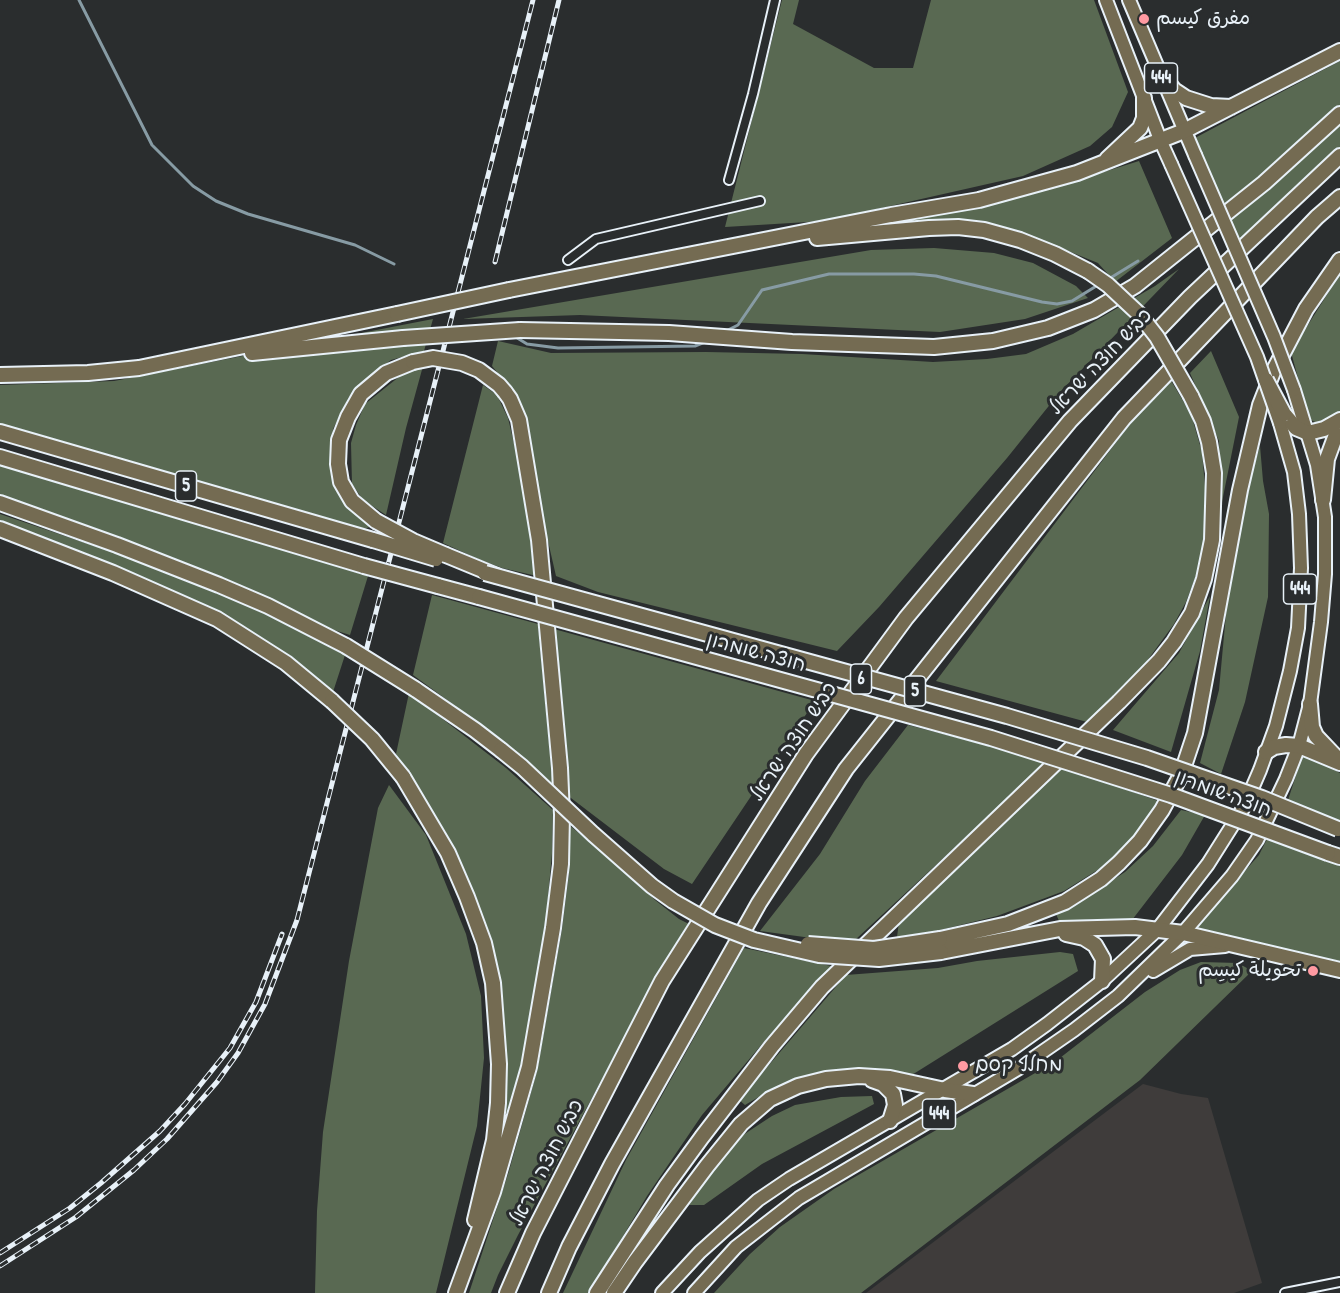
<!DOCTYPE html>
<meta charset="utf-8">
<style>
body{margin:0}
canvas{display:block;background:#2a2d2e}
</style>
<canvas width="1340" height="1293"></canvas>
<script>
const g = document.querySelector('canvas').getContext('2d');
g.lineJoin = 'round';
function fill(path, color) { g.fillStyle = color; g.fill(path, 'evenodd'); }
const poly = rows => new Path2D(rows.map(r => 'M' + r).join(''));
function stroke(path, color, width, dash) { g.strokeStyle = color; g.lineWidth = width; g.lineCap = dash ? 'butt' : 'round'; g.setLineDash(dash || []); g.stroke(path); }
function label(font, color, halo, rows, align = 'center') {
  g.font = font + ' "Patrick Hand","Playpen Sans Arabic","Playpen Sans Hebrew",sans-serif'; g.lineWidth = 6; g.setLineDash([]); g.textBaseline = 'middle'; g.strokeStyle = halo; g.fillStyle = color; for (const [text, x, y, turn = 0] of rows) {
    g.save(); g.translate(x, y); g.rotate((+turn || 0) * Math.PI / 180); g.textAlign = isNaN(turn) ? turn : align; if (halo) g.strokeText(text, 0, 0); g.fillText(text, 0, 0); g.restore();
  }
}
const built = poly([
 [1143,1084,1181,1094,1208,1098,1262,1283,1234,1293,866,1293]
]);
const green = poly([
 [782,0,799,0,793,24,874,68,913,68,931,0,1094,0,1128,92,1112,127,1090,146,1023,176,824,221,725,227],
 [1340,61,1340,148,1239,242,1193,139],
 [1139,161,1172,238,1115,282,1098,263,1016,230,983,222,944,220,877,224,1052,188],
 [934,248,994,253,1033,263,1076,286,1088,298,1025,319,940,332,580,315,463,319,871,250],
 [1179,269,1060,392,1007,458,879,607,837,651,598,592,556,576,539,502,531,442,519,399,492,366,498,341,551,353,706,352,802,354,933,362,987,359,1026,354,1073,334,1155,286],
 [1340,274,1340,413,1325,423,1317,423,1309,419,1291,352],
 [433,319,424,351,391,360,370,376,349,397,333,429,332,470,339,492,350,507,372,526,362,530,0,427,0,385,114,381],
 [1211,351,1239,417,1221,507,1219,441,1190,373],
 [423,366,406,428,386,515,363,500,352,484,351,443,356,425,365,404,400,376],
 [1170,379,1191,414,1202,452,1206,498,1206,535,1197,573,1186,602,1174,624,1144,665,1087,722,936,681,1133,420],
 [483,385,497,395,508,418,522,477,537,576,502,568,478,559,443,543],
 [1260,446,1263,481,1269,514,1268,597,1245,702,1221,774,1200,763,1219,690,1227,603,1234,552,1253,470],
 [0,464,368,576,350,635,318,625,225,580,0,497],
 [0,514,118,554,198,584,256,609,345,655,333,692,286,655,217,611,0,520],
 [432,595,538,624,553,786,535,768,492,733,413,675],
 [1210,596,1200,651,1171,752,1113,730,1179,653],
 [554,629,815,701,692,884,664,869,567,795],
 [409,693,506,768,553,810,552,853,544,943,512,1114,503,1112,506,1071,506,1040,499,976,490,936,445,831,396,754],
 [908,725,1048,761,855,940,819,939,760,931,820,854,865,781],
 [1303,754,1340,773,1340,822,1288,800],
 [1063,767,1161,802,1129,847,1104,866,1064,891,997,916,936,931,897,937,899,922],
 [389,785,426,835,466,934,481,996,484,1058,477,1126,436,1293,315,1293,317,1211,323,1132,349,961,378,808],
 [1181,810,1205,815,1182,855,1132,920,1095,919,1060,923,1055,912,1084,899,1125,872,1153,846],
 [569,825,633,877,655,900,679,919,689,924,627,1033,518,1235,498,1275,491,1293,469,1293,509,1171,537,1071,562,929,569,873],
 [1267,839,1340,864,1340,968,1192,931,1259,855],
 [744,948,836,967,804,998,768,1037,702,1115,647,1196,589,1293,563,1293,626,1160],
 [1060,952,1073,954,1078,971,907,1078,860,1070,837,1070,794,1080,767,1092,745,1105,739,1100,846,975,938,968,977,961],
 [1201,962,1238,963,1252,971,1140,1080,861,1293,714,1293,750,1254,780,1227,834,1189,1056,1061,1145,992,1180,970],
 [872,1096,874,1104,762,1164,704,1205,689,1205,717,1164,740,1137,772,1116,795,1105,841,1097]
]);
const stream = poly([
 [79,0,152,145,193,186,216,201,248,214,355,245,394,264],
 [1107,280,1138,261],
 [724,332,738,325,762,290,829,274,914,274,936,276,1042,302,1057,304,1072,301,1098,285],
 [514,336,527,344,558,348,695,346,705,342]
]);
const street = poly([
 [729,180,753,94,775,0],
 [568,260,596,239,760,201],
 [1285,1293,1340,1282]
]);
const primary = poly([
 [1106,0,1161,142,1171,164],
 [1129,0,1195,155],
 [1153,971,1190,949,1225,946],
 [662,1293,700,1252,758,1200,789,1179,1012,1049,1047,1024,1102,981,1158,929,1208,864,1244,807,1260,770,1276,726,1290,671,1298,628,1301,568,1299,514,1294,472,1280,423],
 [694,1293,736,1247,799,1198,1019,1068,1074,1030,1118,996,1183,933,1232,876,1257,840,1286,779,1299,746,1310,704,1321,622,1325,574,1325,517,1317,465,1294,390]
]);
const highway = poly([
 [1157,69,1174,90,1186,98,1211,106,1231,107],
 [1107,159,1140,128,1144,118,1144,98],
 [817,238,929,228,958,227,984,230,1020,240,1055,254,1088,271],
 [509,290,891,215,979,200,1077,173,1184,131,1340,51],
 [520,330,669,333,792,342,934,347,993,341,1048,328,1094,310,1135,286,1264,183,1340,114],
 [252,353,403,338],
 [0,375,88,373,139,368,397,314],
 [1284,414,1296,428,1308,433,1324,429,1340,420],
 [0,432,373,540],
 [0,457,364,566],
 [1323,500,1327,459,1340,424],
 [0,503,117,545,219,585,268,606,346,646],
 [376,521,352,501,341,482,338,464,339,440,348,417,361,394,386,373,413,362],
 [0,529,113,573,217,619,286,663,332,701],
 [446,555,497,576],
 [438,586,479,597],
 [415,689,475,730,501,750],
 [1310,704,1312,727,1316,736,1336,757],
 [1266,752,1274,747,1286,745,1299,746,1340,763],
 [403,777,448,853,467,897,484,943,493,983,499,1064,498,1103,494,1140,475,1220],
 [1328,853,1340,857],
 [1066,934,1084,938,1095,945,1103,959,1102,981],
 [940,939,1008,924,1065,902,1101,879,1119,863,1140,841,1162,810,1181,775,1195,733,1240,490,1260,405,1273,372,1306,309,1340,260],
 [941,952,1060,929,1135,927,1183,933,1340,970],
 [872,1080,883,1084,893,1094,895,1105,890,1121],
 [456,1293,493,1192,529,1067,553,928,561,864,562,815,560,768,539,540,519,420,510,399,505,392],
 [507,1293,533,1233,662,981,806,754,906,618,1070,421,1190,297,1340,156],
 [549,1293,569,1247,612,1164,759,903,846,769,1124,418,1317,217,1340,197],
 [597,1293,667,1185,702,1137,772,1046,822,987,1119,702,1159,661,1174,642,1192,613,1204,579,1212,540,1214,473,1209,442,1203,421,1191,396],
 [614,1293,635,1262,707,1166,741,1124,770,1099,798,1086,826,1079,859,1076,890,1078,945,1090,973,1094]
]);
const rail = poly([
 [495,262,559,0],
 [0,1253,70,1208,101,1183,160,1131,185,1104,230,1048,256,1002,282,934],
 [0,1266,76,1217,134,1170,167,1139,217,1082,238,1053,265,1004,297,920,533,0]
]);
const primaryBridge = poly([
 [1195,155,1274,337,1294,390],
 [1171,164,1257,357,1280,423]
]);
const highwayBridge = poly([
 [1088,271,1108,285,1139,314,1157,337,1191,396],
 [397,314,509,290],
 [403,338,520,330],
 [413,362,433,358,462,363,479,370,499,385,505,392],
 [1266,380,1284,414],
 [376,521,413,541,446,555],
 [373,540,436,559],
 [364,566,438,586],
 [485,573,1007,716,1147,758,1262,798,1338,829],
 [479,597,991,738,1171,795,1328,853],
 [346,646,415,689],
 [332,701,372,739,403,777],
 [501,750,522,767,593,834,652,886,673,901,715,925,754,940,819,955,879,959,941,952],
 [808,944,874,949,940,939]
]);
const markers = [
 [1144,19,6,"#ff9aa2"],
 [1313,971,6,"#ff9aa2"],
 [963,1066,6,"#ff9aa2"]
];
const shields = [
 [1161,78,33],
 [186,486,21],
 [1300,589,33],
 [861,679,21],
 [915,691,21],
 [939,1114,33]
];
const shieldNames = [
 ["444",1161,78],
 ["5",186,486],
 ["444",1300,589],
 ["6",861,679],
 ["5",915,691],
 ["444",939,1114]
];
const poiNames = [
 ["مفرق كيسم",1156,19],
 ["تحويلة كيسِم",1301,971,"right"],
 ["מחלף קסם",975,1066]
];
const streetNames = [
 ["כביש חוצה ישראל",1101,362,-46],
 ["חוצה שומרון",756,653,15],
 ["כביש חוצה ישראל",794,742,-56],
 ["חוצה שומרון",1223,794,20],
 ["כביש חוצה ישראל",547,1163,-63]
];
fill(built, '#3f3c3b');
fill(green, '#596952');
stroke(stream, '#879ba4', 3);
stroke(street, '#e8f1f8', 12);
stroke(primary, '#e8f1f8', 16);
stroke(highway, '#e8f1f8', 18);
stroke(street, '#2a2d2e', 8);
stroke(primary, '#746b52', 12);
stroke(highway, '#746b52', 14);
stroke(rail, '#e8f1f8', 5);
stroke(rail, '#2a2d2e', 3, [9]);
stroke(primaryBridge, '#e8f1f8', 16, []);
stroke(highwayBridge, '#e8f1f8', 18, []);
stroke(primaryBridge, '#746b52', 12);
stroke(highwayBridge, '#746b52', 14);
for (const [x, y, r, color] of markers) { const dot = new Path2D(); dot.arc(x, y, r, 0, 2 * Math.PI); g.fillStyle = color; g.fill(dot); stroke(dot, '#2a2d2e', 2); }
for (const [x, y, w] of shields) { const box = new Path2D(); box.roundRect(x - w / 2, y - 15, w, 30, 4.5); g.fillStyle = '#2a2d2e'; g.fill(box); stroke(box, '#e8f1f8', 1.5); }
label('bold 18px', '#e8f1f8', null, shieldNames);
label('20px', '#e8f1f8', '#2a2d2e', poiNames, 'left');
label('20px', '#e8f1f8', '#2a2d2e', streetNames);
</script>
